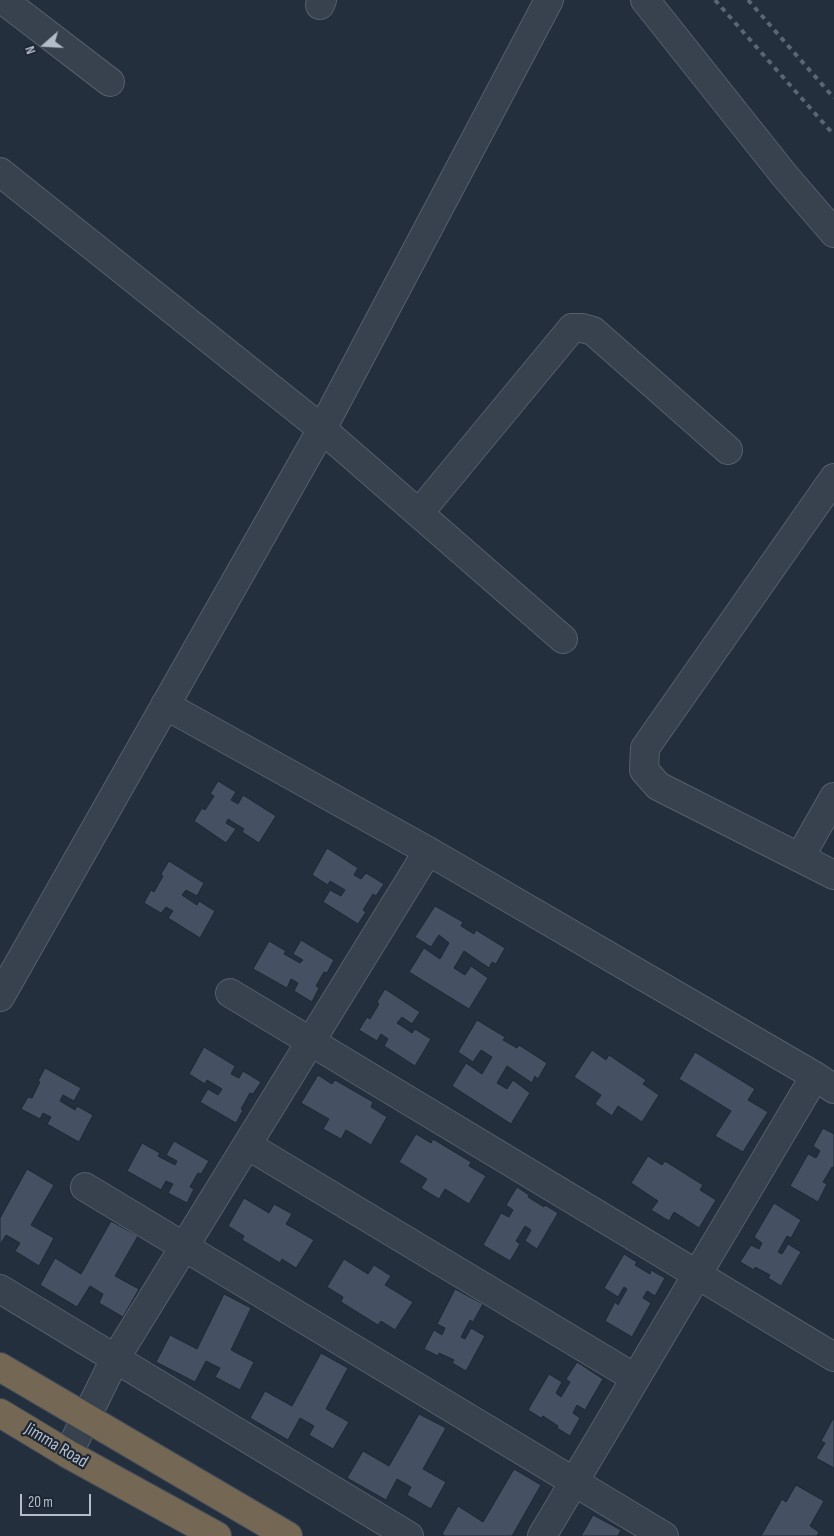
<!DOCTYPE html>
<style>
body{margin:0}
#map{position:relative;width:834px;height:1536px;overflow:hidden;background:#242f3e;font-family:"Sofia Sans Condensed",sans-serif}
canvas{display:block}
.north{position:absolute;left:20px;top:20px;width:50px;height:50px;-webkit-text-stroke:4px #1d2633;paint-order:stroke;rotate:251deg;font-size:14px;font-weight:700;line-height:20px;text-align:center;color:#b4bcc9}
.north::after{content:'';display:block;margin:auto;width:18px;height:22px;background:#b4bcc9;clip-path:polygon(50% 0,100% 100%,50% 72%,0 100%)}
.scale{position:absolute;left:20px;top:1494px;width:71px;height:22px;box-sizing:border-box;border:2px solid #b4bcc9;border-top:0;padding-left:6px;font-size:15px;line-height:18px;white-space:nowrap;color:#b4bcc9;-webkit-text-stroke:4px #1d2633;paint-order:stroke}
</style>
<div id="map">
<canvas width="834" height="1536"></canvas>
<div class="north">N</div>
<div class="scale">20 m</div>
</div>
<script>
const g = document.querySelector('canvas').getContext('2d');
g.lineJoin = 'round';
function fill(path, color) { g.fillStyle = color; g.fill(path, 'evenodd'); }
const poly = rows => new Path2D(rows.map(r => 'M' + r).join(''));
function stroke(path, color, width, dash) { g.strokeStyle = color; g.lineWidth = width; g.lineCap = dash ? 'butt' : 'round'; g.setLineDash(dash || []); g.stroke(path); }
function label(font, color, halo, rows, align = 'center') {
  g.font = font + ' "Sofia Sans Condensed",sans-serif'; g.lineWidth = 4.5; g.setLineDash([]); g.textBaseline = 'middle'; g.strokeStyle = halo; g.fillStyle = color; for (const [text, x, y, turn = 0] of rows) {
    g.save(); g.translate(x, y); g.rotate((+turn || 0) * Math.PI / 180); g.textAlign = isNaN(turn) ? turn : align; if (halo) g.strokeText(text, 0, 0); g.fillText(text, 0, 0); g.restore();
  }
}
const building = poly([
 [218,781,236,792,231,800,238,804,243,795,276,816,259,843,242,832,244,829,228,819,226,823,236,829,226,843,194,821,202,808,205,810,214,796,210,794,218,781],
 [327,848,358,868,354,875,361,879,366,873,384,884,376,896,373,894,363,910,366,912,358,924,323,902,330,890,341,896,345,890,330,881,328,885,312,875,327,848],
 [169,861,204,883,197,896,186,890,182,895,197,905,199,901,215,911,200,938,168,918,173,911,166,907,161,913,144,903,151,890,154,892,163,876,161,874,169,861],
 [435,906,463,922,461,926,474,934,476,930,505,948,496,964,492,962,489,968,464,951,454,968,465,975,471,966,488,978,469,1009,409,972,424,948,440,959,449,943,439,935,431,947,415,937,435,906],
 [301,940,334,960,327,973,324,972,316,986,319,988,312,1002,294,991,298,983,291,979,287,988,253,969,269,941,286,951,284,954,300,963,303,960,293,954,301,940],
 [385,989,420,1012,412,1024,402,1017,397,1023,412,1033,415,1029,431,1039,415,1066,384,1046,388,1039,381,1034,377,1041,359,1030,367,1017,370,1019,379,1004,377,1002,385,989],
 [477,1020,505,1037,503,1040,517,1048,519,1045,547,1063,538,1079,535,1076,532,1083,507,1066,497,1083,507,1089,513,1080,530,1093,511,1124,452,1086,466,1063,482,1074,492,1057,481,1050,473,1062,458,1052,477,1020],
 [204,1047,235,1066,231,1074,239,1078,243,1071,261,1082,253,1094,250,1093,241,1109,243,1110,236,1123,200,1102,208,1089,218,1095,222,1089,207,1080,205,1084,189,1074,204,1047],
 [592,1050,606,1060,609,1055,646,1080,643,1084,659,1095,642,1122,618,1106,612,1116,595,1104,601,1095,574,1077,592,1050],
 [695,1052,755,1089,748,1100,768,1112,743,1152,715,1136,731,1111,679,1079,695,1052],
 [45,1068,81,1088,74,1101,63,1095,60,1101,75,1110,77,1106,93,1115,79,1142,47,1124,51,1117,43,1113,40,1119,21,1109,28,1097,32,1098,40,1082,38,1081,45,1068],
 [318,1075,332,1084,335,1080,373,1102,371,1107,387,1117,371,1145,346,1130,341,1139,323,1129,329,1119,301,1103,318,1075],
 [823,1128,834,1134,834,1168,832,1167,823,1182,827,1184,818,1202,790,1186,808,1154,816,1158,820,1151,813,1146,823,1128],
 [416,1134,431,1143,433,1139,471,1162,469,1166,486,1176,469,1204,445,1189,439,1199,421,1188,427,1179,399,1162,416,1134],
 [174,1141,209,1161,201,1174,198,1173,190,1187,194,1189,187,1203,168,1193,173,1184,166,1181,161,1190,127,1171,142,1143,160,1153,158,1156,175,1165,177,1161,166,1155,174,1141],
 [648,1156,662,1165,665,1161,703,1185,700,1190,716,1200,699,1228,674,1212,669,1221,651,1210,658,1201,631,1183,648,1156],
 [27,1169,54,1185,31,1225,54,1238,39,1266,15,1251,20,1243,6,1235,0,1245,0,1218,27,1169],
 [517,1187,529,1195,528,1197,544,1207,545,1205,558,1213,537,1249,525,1241,531,1230,525,1226,516,1241,520,1244,510,1261,483,1245,501,1213,509,1217,513,1210,506,1205,517,1187],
 [244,1198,269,1213,274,1204,292,1214,286,1224,314,1240,296,1268,282,1259,280,1263,242,1240,244,1236,228,1226,244,1198],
 [774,1203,801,1220,791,1238,787,1236,778,1252,782,1254,788,1244,801,1252,781,1286,768,1278,770,1275,755,1267,754,1270,740,1262,751,1245,759,1249,762,1243,754,1237,774,1203],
 [111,1221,138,1236,115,1276,139,1289,123,1317,99,1303,103,1294,90,1286,77,1307,40,1285,55,1258,81,1274,111,1221],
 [624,1254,637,1262,635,1265,650,1274,651,1270,665,1278,655,1296,647,1291,643,1298,651,1303,632,1337,605,1321,615,1302,618,1305,627,1289,624,1287,618,1297,604,1288,624,1254],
 [344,1259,368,1274,374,1265,391,1276,385,1285,413,1302,395,1330,381,1321,378,1325,341,1302,343,1297,327,1287,344,1259],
 [455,1289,483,1304,473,1322,470,1320,461,1337,465,1339,471,1328,485,1336,466,1371,452,1363,454,1360,439,1353,438,1356,424,1349,434,1330,442,1335,445,1328,437,1324,455,1289],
 [224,1294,251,1308,231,1350,254,1362,240,1390,215,1377,220,1368,206,1361,195,1382,156,1362,170,1335,197,1349,224,1294],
 [321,1353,348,1368,326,1409,349,1422,333,1449,309,1435,314,1426,300,1418,288,1440,250,1418,265,1391,292,1406,321,1353],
 [577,1362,603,1379,585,1410,577,1405,573,1413,580,1418,570,1436,557,1428,558,1426,543,1416,541,1418,528,1410,549,1374,562,1382,556,1393,561,1397,570,1382,566,1379,577,1362],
 [419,1414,446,1428,423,1469,446,1482,431,1509,407,1495,411,1487,397,1479,386,1500,347,1478,363,1451,389,1466,419,1414],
 [834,1417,834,1468,816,1458,825,1443,821,1441,834,1417],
 [514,1469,541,1485,512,1536,445,1536,442,1534,458,1506,483,1522,514,1469],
 [796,1485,824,1501,810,1526,819,1532,817,1536,761,1536,782,1499,786,1502,796,1485],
 [593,1515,621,1530,618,1536,581,1536,593,1515]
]);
const minor = poly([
 [3,0,110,82],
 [645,0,785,176,834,233],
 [320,5,322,0],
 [0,172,322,429,563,639],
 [834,478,645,748,644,770,658,786,834,875],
 [419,513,572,328,582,328,593,331,728,450],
 [165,705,428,851,815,1076,834,1089],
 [800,857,834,797],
 [230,993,834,1357],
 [0,997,322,429,549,0],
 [247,1145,635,1378],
 [85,1187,664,1536],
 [0,1289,409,1536],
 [68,1454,115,1359,428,851],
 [542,1536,815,1076]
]);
const highway = poly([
 [0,1367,288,1536],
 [0,1413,68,1454,217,1536]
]);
const rail = poly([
 [715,0,834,135],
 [748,0,834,98]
]);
const streetNames = [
 ["Jimma Road",56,1446,31]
];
fill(building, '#455162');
stroke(building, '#1f2835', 1);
stroke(minor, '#565f6c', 30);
stroke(highway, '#434c59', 30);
stroke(minor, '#38414e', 28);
stroke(highway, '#746855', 28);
stroke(rail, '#5a6575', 4, [5, 5]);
label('18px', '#b4bcc9', '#1d2633', streetNames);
</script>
